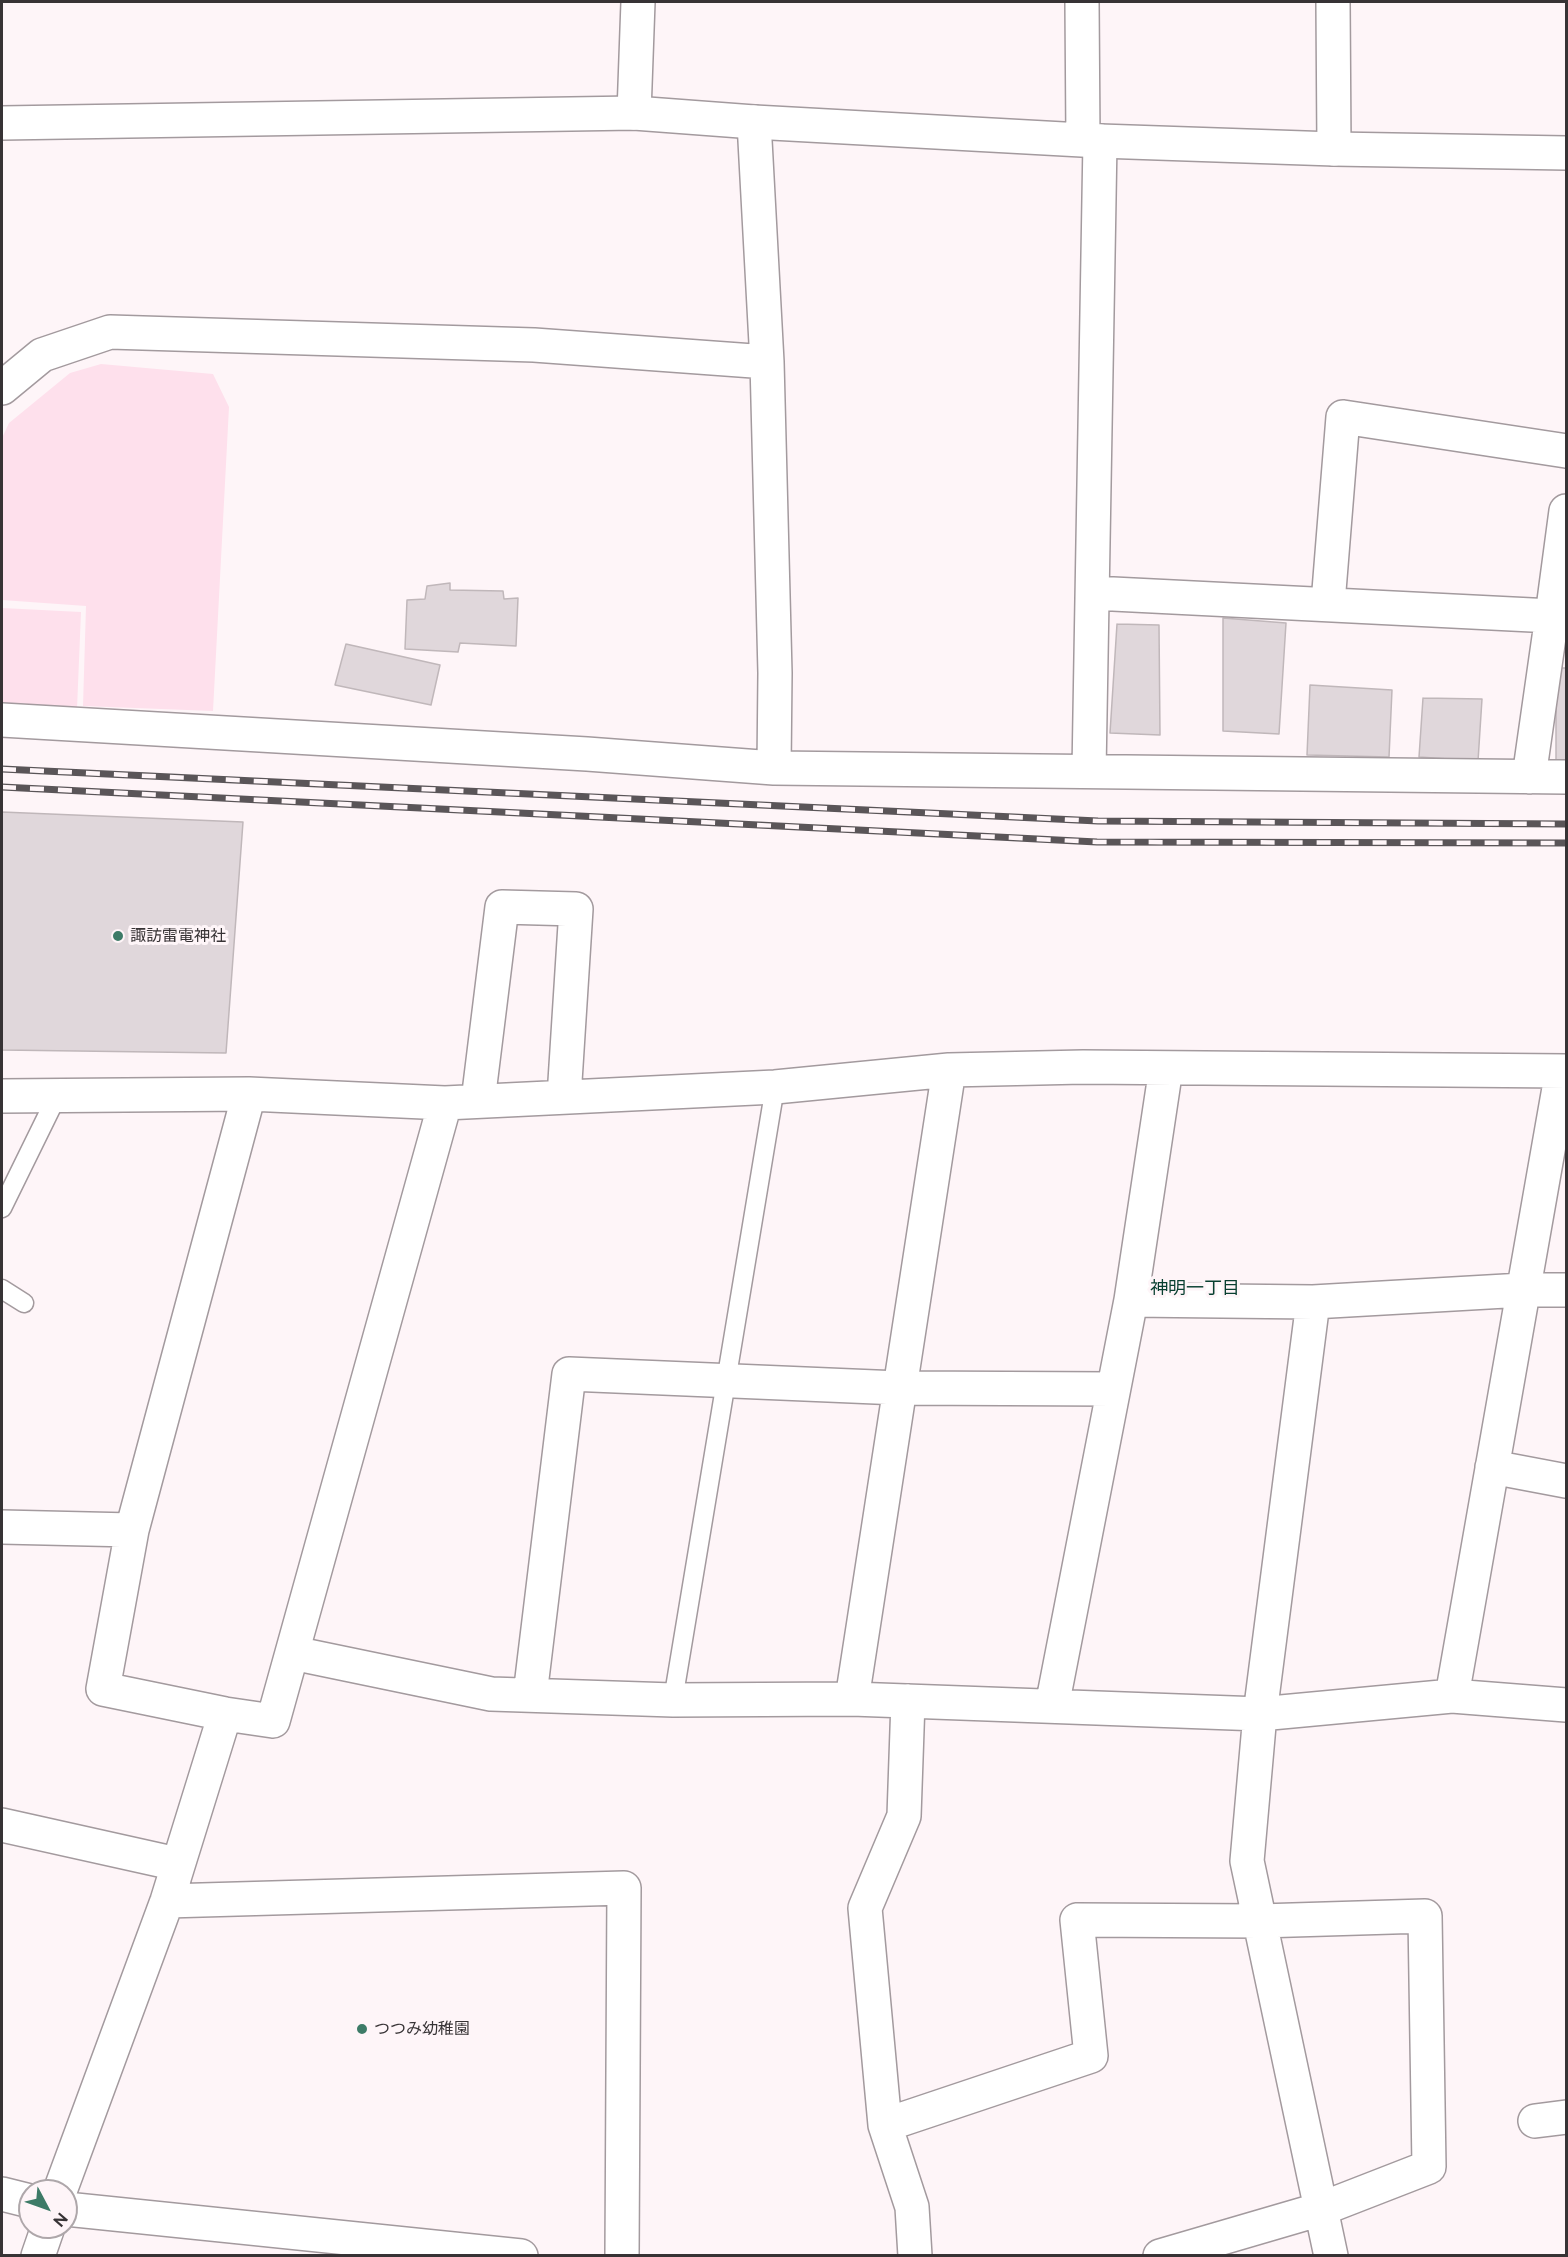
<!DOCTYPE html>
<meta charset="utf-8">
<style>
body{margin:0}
#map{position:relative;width:1568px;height:2257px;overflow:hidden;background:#fef5f8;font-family:Raleway,sans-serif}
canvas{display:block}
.frame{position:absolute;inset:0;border:3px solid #373335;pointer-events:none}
.north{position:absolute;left:18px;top:2179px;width:60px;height:60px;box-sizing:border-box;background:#fef5f8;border:2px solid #aea7aa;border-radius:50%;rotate:131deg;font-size:16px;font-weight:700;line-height:24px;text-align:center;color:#373335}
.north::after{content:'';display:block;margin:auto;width:21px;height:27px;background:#3d7b67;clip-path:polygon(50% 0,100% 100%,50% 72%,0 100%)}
</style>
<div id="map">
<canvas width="1568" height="2257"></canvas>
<div class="frame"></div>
<div class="north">N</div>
</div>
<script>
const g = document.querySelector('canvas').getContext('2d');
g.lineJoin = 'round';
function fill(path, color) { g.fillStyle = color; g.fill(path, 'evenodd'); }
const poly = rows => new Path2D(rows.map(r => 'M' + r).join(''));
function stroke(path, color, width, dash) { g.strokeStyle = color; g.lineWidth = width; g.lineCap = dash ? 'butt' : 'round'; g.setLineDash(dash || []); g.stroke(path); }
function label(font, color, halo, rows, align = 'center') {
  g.font = font + ' Raleway,"Noto Sans JP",sans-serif'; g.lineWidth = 6; g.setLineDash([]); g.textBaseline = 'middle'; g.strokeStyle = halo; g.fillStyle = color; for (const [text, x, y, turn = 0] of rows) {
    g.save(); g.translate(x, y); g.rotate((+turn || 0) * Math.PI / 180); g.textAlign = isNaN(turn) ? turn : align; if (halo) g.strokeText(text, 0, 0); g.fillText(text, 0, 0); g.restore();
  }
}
const green = poly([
 [101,364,213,374,229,407,213,711,83,706,86,606,2,600,2,438,9,423,70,373],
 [2,608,81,612,77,709,2,703]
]);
const building = poly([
 [450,583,450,590,503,591,504,599,518,598,516,646,460,643,458,652,405,649,407,600,425,599,427,586,450,583],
 [1223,618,1286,623,1279,734,1223,731,1223,618],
 [1117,624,1159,625,1160,735,1110,733,1117,624],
 [346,644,440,665,431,705,335,685,346,644],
 [1556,668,1566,668,1566,768,1556,768,1556,668],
 [1310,685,1392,690,1389,757,1307,755,1310,685],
 [1423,698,1482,699,1478,761,1419,757,1423,698],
 [2,812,243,822,226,1053,2,1050,2,812]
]);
const service = poly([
 [2,1208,57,1096],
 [2,1289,24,1303],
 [673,1700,775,1087]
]);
const minor = poly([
 [1333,2,1334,149],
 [634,113,638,2],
 [754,122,767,362,775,673,774,768],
 [2,388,42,355,110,332,534,345,767,362],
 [1093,593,1552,616,1529,777],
 [1328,603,1343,417,1566,451],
 [1552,616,1566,511],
 [2,720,587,754,774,768,1566,777],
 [1089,771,1100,141],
 [249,1094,132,1530,103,1689,225,1714,273,1721,445,1103],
 [2,1096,249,1094,445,1103,775,1087,949,1070,1083,1067,1566,1071],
 [478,1101,502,907,576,909,564,1097],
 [1131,1300,1313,1302,1523,1290,1566,1290],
 [1313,1302,1260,1714,1247,1861,1331,2256],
 [1492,1467,1566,1481],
 [2,1527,132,1530],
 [293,1653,491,1694,673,1700,852,1699,1260,1714,1452,1696,1566,1705],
 [530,1695,569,1374,899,1388,1113,1389],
 [1452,1696,1562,1071],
 [852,1699,949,1070],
 [908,1701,904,1816,865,1908,885,2125,912,2207,915,2256],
 [1052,1706,1131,1300,1166,1068],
 [2,1825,177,1864],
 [167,1901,624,1888,622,2256],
 [1535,2121,1566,2117],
 [885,2125,1091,2056,1077,1920,1260,1921,1425,1916,1429,2167,1321,2209,1160,2256],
 [60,2191,167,1901,225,1714],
 [2,2194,30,2201],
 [66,2209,521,2256],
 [38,2256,48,2227]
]);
const tertiary = poly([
 [1082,2,1083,140],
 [2,123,634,113,754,122,1100,141,1334,149,1566,153]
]);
const rail = poly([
 [2,769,1098,821,1566,824],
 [2,787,1097,842,1566,843]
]);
const markers = [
 [118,936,6,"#3d7b67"],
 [362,2029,6,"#3d7b67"]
];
const poiNames = [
 ["諏訪雷電神社",130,936],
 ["つつみ幼稚園",374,2029]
];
const neighbourhoodNames = [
 ["神明一丁目",1195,1289]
];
fill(green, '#fee0ec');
fill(building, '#e0d7db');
stroke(building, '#c0b7ba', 1.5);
stroke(service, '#a39a9e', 21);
stroke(minor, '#a39a9e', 36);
stroke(tertiary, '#a39a9e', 36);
stroke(service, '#fff', 18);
stroke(minor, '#fff', 33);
stroke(tertiary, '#fff', 33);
stroke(rail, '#5a5558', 7);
stroke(rail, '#fef5f8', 4.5, [14]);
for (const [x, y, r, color] of markers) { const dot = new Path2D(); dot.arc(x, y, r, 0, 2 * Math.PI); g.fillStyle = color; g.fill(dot); stroke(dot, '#fef5f8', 2); }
label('16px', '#373335', '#fef5f8', poiNames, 'left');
label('18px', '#083f30', '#fef5f8', neighbourhoodNames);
</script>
